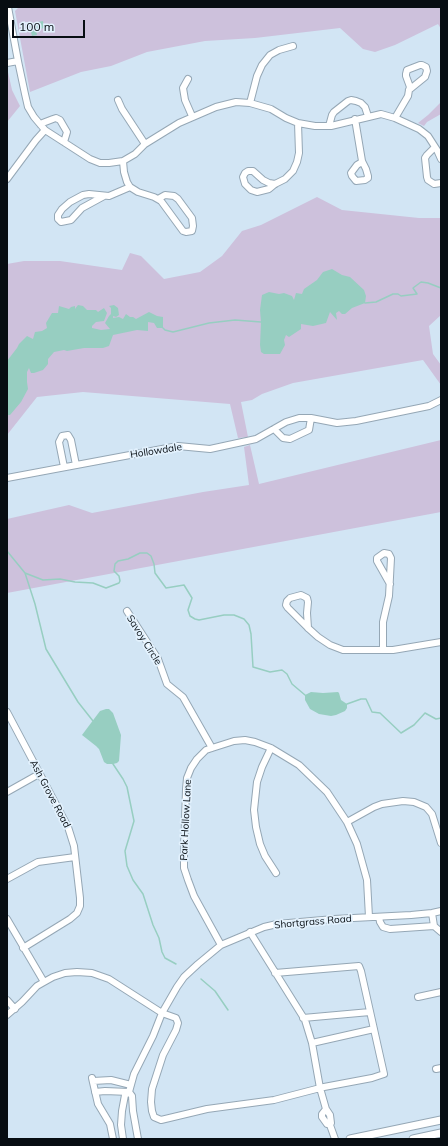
<!DOCTYPE html>
<style>
body{margin:0}
#map{position:relative;width:448px;height:1146px;overflow:hidden;background:#d2e5f4;font-family:Mulish,sans-serif}
canvas{display:block}
.frame{position:absolute;inset:0;border:8px solid #070d12;pointer-events:none}
.scale{position:absolute;left:12px;top:20px;width:73px;height:18px;box-sizing:border-box;border:2px solid #070d12;border-top:0;padding-left:5px;font-size:12px;line-height:14px;white-space:nowrap;color:#070d12;-webkit-text-stroke:3px #e2f1fd;paint-order:stroke}
</style>
<div id="map">
<canvas width="448" height="1146"></canvas>
<div class="frame"></div>
<div class="scale">100 m</div>
</div>
<script>
const g = document.querySelector('canvas').getContext('2d');
g.lineJoin = 'round';
function fill(path, color) { g.fillStyle = color; g.fill(path, 'evenodd'); }
const poly = rows => new Path2D(rows.map(r => 'M' + r).join(''));
function stroke(path, color, width, dash) { g.strokeStyle = color; g.lineWidth = width; g.lineCap = dash ? 'butt' : 'round'; g.setLineDash(dash || []); g.stroke(path); }
function label(font, color, halo, rows, align = 'center') {
  g.font = font + ' Mulish,sans-serif'; g.lineWidth = 3.5; g.setLineDash([]); g.textBaseline = 'middle'; g.strokeStyle = halo; g.fillStyle = color; for (const [text, x, y, turn = 0] of rows) {
    g.save(); g.translate(x, y); g.rotate((+turn || 0) * Math.PI / 180); g.textAlign = isNaN(turn) ? turn : align; if (halo) g.strokeText(text, 0, 0); g.fillText(text, 0, 0); g.restore();
  }
}
const green = poly([
 [19,7,441,7,441,29,438,24,395,45,375,52,363,49,340,28,255,38,205,41,147,52,111,66,81,72,30,92,15,11],
 [7,71,8,72,12,90,20,106,7,122],
 [441,102,441,114,427,122,424,126,418,123,428,115],
 [317,197,342,210,419,218,441,218,441,315,429,326,433,354,441,365,441,385,423,360,293,383,262,394,252,400,241,402,248,437,238,438,230,404,83,392,37,397,7,435,7,264,24,261,60,261,122,270,130,253,141,256,164,279,200,272,222,256,242,231,261,225],
 [441,440,441,512,7,593,7,519,69,505,92,513,203,492,249,485,244,447,250,445,259,484]
]);
const water = poly([
 [43,21,44,28,36,30,37,35,32,36,29,24],
 [332,269,342,275,350,277,364,290,366,296,365,303,352,308,345,314,342,314,339,311,336,313,337,320,330,312,326,323,313,326,301,324,301,329,289,337,286,335,284,340,285,345,280,354,264,354,261,352,260,345,261,322,260,310,262,295,269,292,279,294,284,293,292,296,294,300,296,293,302,294,304,289,317,280,323,272],
 [78,305,83,306,87,310,96,310,98,312,104,308,107,313,104,321,96,322,92,326,92,328,101,330,110,329,105,323,109,316,111,314,111,308,109,306,114,305,118,308,119,315,116,317,113,316,113,318,119,317,123,319,126,314,130,317,133,317,136,319,149,312,157,316,163,317,163,328,157,328,154,323,148,322,148,331,137,330,113,335,109,346,103,348,84,348,67,351,64,350,54,352,48,359,48,364,43,370,34,373,31,373,29,368,27,372,27,382,28,389,21,402,10,415,7,415,7,361,17,348,19,344,27,336,33,339,35,332,42,331,47,328,46,323,52,313,58,313,59,306,69,309,71,307,75,306,75,309],
 [311,692,323,693,338,692,339,693,341,700,347,704,347,708,345,711,336,715,331,716,319,714,310,709,305,700,305,695],
 [106,709,109,709,113,713,121,735,119,761,117,763,113,764,107,764,104,762,99,749,96,746,82,735,100,711]
]);
const stream = poly([
 [365,303,376,302,393,294,398,294,401,296,417,294,413,288,421,282,428,283,441,288],
 [163,328,165,330,173,332,209,323,235,320,261,322],
 [7,551,25,573,35,604,46,649,78,702,93,721],
 [25,573,43,580,60,579,75,582,93,583,106,588,119,583,120,581,119,576,114,571,115,564,118,561,128,559,140,553,147,553,151,556,154,564,155,573,166,588,184,585,192,598,188,610,190,616,195,619,199,620,224,615,234,615,244,619,249,625,251,634,253,667,270,672,282,670,287,674,292,684,305,695],
 [347,704,361,699,366,699,372,712,380,713,401,733,414,725,425,713,436,719,441,718],
 [113,764,123,779,127,787,134,821,125,851,127,866,133,880,143,894,153,925,159,938,162,952,165,958,176,964],
 [201,979,215,991,228,1010]
]);
const minor = poly([
 [8,7,18,61,25,94,28,107,34,117,45,130,90,159,100,163,109,163,123,161,135,154,145,144,179,123,216,107,236,102,250,103,271,109,286,118,298,123,315,126,331,126,381,114,395,118,419,129,428,136,437,150,441,159],
 [7,63,18,61],
 [188,79,183,88,185,100,192,116],
 [118,100,122,109,145,144],
 [250,103,257,76,262,65,270,55,279,50,293,46],
 [395,118,408,96,409,90,410,87,406,76,406,74,407,70,420,65,422,65,426,67,427,71,425,77,409,90],
 [355,119,362,161,366,169,368,176,368,178,365,180,356,181,352,176,351,173,357,165,362,162],
 [40,124,53,119,56,118,60,120,67,132,64,142],
 [329,126,332,115,334,112,348,101,351,100,356,101,361,103,365,107,368,116],
 [435,147,427,155,425,158,427,177,428,180,434,184,441,183],
 [123,161,124,172,127,182,130,187,138,192,154,197,161,201,183,231,186,232,192,231,193,226,192,218,178,199,174,196,165,195,158,199],
 [7,179,36,140,45,130],
 [275,184,269,183,263,180,253,171,248,171,245,173,243,177,245,184,251,190,257,192,269,189,275,184,285,179,293,171,297,162,299,153,298,123],
 [104,196,82,208,71,220,61,222,58,219,58,215,62,209,70,202,83,195,89,194,109,196,130,187],
 [274,429,283,438,290,439,309,430,311,418],
 [64,467,59,442,62,436,68,435,71,440,76,465],
 [7,478,178,446,210,449,256,439,286,422,299,418,311,418,337,423,356,421,429,406,441,400],
 [127,611,158,659,167,684,183,697,212,748],
 [308,628,307,613,308,602,307,598,301,595,290,598,287,601,286,605,288,608,308,628,318,637,330,645,343,650,393,650,441,642],
 [383,650,383,622,389,596,391,558,389,554,384,553,377,558,377,561,390,584],
 [7,712,68,827,74,846,80,898,80,906,77,913,70,919,23,948],
 [271,748,262,767,257,782,254,810,256,827,260,844,265,856,276,873],
 [7,792,39,774],
 [347,822,374,807,382,804,403,801,414,802,426,807,432,814,441,843],
 [7,879,38,862,75,857],
 [432,913,434,926,441,932],
 [379,917,380,922,383,927,390,929,434,926],
 [7,919,44,982],
 [250,932,305,1020,312,1043,320,1088,326,1109,330,1115,331,1123,330,1125,327,1124,322,1117,322,1114,326,1109],
 [221,945,194,896,188,880,184,868,184,853,186,789,187,778,191,768,197,759,206,750,212,748,234,741,245,740,255,742,271,748,299,765,327,792,347,822,357,844,367,880,369,917],
 [418,997,441,992],
 [7,1000,15,1009],
 [7,1015,22,1002,37,986,44,982,53,977,65,973,77,972,92,973,109,979,162,1013,176,1018,178,1023,176,1030,163,1055,152,1089,151,1102,152,1111,154,1117,161,1120,207,1109,274,1100,324,1087,372,1078,384,1074,361,971,359,966,275,973],
 [303,1018,370,1012],
 [312,1043,374,1029],
 [436,1069,441,1068],
 [92,1078,98,1104,110,1124,113,1139],
 [93,1081,111,1080,131,1085],
 [95,1092,105,1091,129,1092],
 [129,1092,132,1096,133,1111,138,1139],
 [330,1125,335,1139],
 [123,1139,121,1125,122,1111,125,1095,129,1092,134,1074,153,1036,162,1013,177,987,184,977,198,964,221,945,264,927,277,924,334,919,411,915,432,913,441,911]
]);
const tertiary = poly([
 [350,1139,441,1120],
 [413,1139,441,1133]
]);
const streetNames = [
 ["Hollowdale",156,451,-9],
 ["Savoy Circle",144,640,58],
 ["Ash Grove Road",50,794,62],
 ["Park Hollow Lane",186,820,-87],
 ["Shortgrass Road",313,922,-5]
];
fill(green, '#cdc1dc');
fill(water, '#97cec1');
stroke(stream, '#97cec1', 1.5);
stroke(minor, '#95a7b5', 8);
stroke(tertiary, '#95a7b5', 9);
stroke(minor, '#fff', 6);
stroke(tertiary, '#fff', 7);
label('10px', '#070d12', '#e2f1fd', streetNames);
</script>
